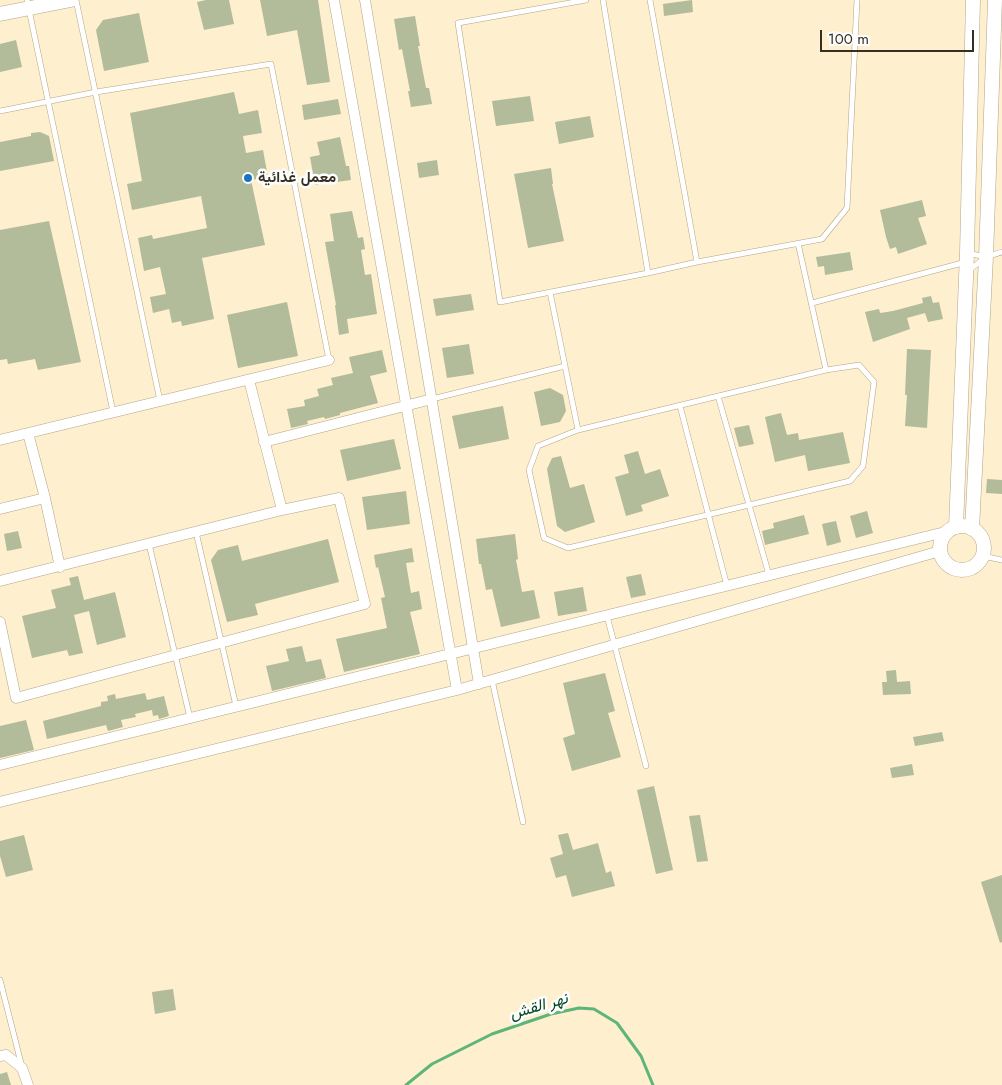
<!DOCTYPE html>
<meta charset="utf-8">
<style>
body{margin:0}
#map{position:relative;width:1002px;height:1085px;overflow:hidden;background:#feefce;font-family:Jost,sans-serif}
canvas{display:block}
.scale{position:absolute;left:820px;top:30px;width:154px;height:22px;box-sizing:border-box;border:2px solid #363023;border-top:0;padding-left:6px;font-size:15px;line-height:18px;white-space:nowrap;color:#363023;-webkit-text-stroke:4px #fefefe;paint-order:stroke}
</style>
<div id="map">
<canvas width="1002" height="1085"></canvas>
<div class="scale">100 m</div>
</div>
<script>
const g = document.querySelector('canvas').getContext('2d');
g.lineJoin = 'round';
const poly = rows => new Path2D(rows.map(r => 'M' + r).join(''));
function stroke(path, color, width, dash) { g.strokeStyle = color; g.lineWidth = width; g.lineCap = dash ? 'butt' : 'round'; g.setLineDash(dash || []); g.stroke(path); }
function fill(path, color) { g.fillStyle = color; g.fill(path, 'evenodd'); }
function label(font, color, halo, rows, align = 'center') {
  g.font = font + ' Jost,Vazirmatn,sans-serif'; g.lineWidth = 5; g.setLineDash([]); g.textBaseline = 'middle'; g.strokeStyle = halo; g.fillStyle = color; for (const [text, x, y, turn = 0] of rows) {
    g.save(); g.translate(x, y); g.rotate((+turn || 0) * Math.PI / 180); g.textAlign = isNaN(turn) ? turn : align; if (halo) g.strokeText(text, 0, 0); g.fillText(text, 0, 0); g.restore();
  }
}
const stream = poly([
 [406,1085,432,1064,492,1034,551,1014,579,1008,594,1009,617,1023,641,1056,653,1085]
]);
const building = poly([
 [206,0,229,0,234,24,204,30,197,2],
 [260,0,318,0,330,82,307,85,297,30,267,36],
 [692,0,693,12,664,16,663,4],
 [139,13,149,62,104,71,96,30,103,20],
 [415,16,420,46,418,46,426,88,429,88,432,104,411,107,408,91,410,91,402,49,399,50,394,19],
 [16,40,22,67,0,72,0,44],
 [234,92,239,114,258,110,262,133,243,136,246,153,263,150,268,177,251,180,265,245,202,258,214,319,182,326,181,321,172,323,169,309,153,313,150,297,166,294,160,267,144,271,138,238,152,235,153,239,207,228,201,196,132,210,127,184,142,181,130,113],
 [530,96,534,121,496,126,492,101],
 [338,99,341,114,304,120,302,105],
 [590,116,594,137,559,144,555,122],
 [40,132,49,136,54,161,0,171,0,142,31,136,31,133],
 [340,137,346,166,349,166,351,180,315,185,310,157,320,155,317,142],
 [437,160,439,175,419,178,417,163],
 [551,168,553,184,552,184,564,241,528,248,514,174],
 [922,200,926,216,918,218,927,244,898,254,896,247,890,249,886,237,880,210],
 [352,211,358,238,363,237,365,249,361,250,365,275,371,274,377,314,347,319,349,333,339,335,335,305,336,305,325,242,334,241,330,214],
 [49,221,81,362,38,370,35,359,8,364,7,359,0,360,0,230],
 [850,252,853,270,825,275,824,266,818,267,816,257],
 [471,294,474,310,436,316,433,299],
 [931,296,933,303,939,302,943,319,928,322,925,313,907,318,910,329,873,342,865,312,879,309,880,313,893,311,923,303,922,298],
 [287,302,298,356,238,368,227,315],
 [469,344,474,374,447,378,442,348],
 [907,349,931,350,927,428,905,426,907,395,905,395],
 [382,350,387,372,370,376,378,403,340,413,340,415,325,419,324,417,307,421,308,424,291,428,287,409,305,406,304,400,319,396,317,389,333,385,331,378,353,373,349,357],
 [550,388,563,395,566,411,560,422,541,426,534,392],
 [503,406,509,439,459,449,452,416],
 [781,413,787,435,798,433,799,440,843,432,850,463,808,471,805,455,775,462,765,417],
 [749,425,754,444,739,447,734,428],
 [394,439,401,469,347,481,340,450],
 [638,451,645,474,660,469,669,496,641,505,643,511,626,516,615,477,629,473,624,455],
 [561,456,570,488,584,484,595,522,565,532,557,526,547,469,552,458],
 [987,479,1002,480,1002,494,986,493],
 [406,491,410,524,367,530,362,497],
 [867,511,873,533,856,538,850,516],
 [804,515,809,534,765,545,762,531,774,528,773,523],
 [836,521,841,542,827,546,822,524],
 [18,531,22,548,7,551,4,534],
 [515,534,518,559,516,560,522,592,534,590,540,618,501,627,492,589,486,590,481,564,479,564,476,539],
 [328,539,339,582,255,604,258,615,227,622,211,560,218,550,238,545,242,561],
 [412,548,414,562,406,563,411,593,419,591,422,609,410,612,420,654,344,672,336,639,387,628,381,598,385,597,378,567,376,568,374,555],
 [641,574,646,595,631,598,626,577],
 [78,576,84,600,115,592,126,637,97,645,89,611,74,615,83,653,69,656,67,650,32,658,22,616,56,608,51,590,71,585,69,578],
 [583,587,587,611,558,616,554,592],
 [302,646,306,662,321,659,326,678,272,691,266,666,289,661,286,649],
 [896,670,897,682,910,681,911,694,883,695,882,682,887,682,886,671],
 [605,673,615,711,608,713,621,757,572,771,563,738,575,734,563,683],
 [145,693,147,700,164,696,169,716,159,719,158,715,153,716,152,710,135,714,136,717,121,720,123,727,108,731,106,725,47,739,43,721,101,706,101,702,108,701,107,696,115,694,116,699],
 [26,720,34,750,0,758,0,726],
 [942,732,944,741,915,746,913,737],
 [912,764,914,775,892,778,890,768],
 [654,786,673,870,656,874,637,790],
 [700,815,708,861,697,862,689,816],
 [568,833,573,850,598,843,606,873,611,871,615,886,572,897,566,875,556,878,550,858,563,854,558,835],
 [24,835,33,870,6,877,0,856,0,841],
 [1002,875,1002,942,1000,943,981,882],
 [173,989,176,1010,155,1014,152,992],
 [7,1072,11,1085,0,1085,0,1074]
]);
const service = poly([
 [27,0,113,412],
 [76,0,160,401],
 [586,0,458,23,500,302,648,273],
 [603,0,648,273,697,262,650,0],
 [0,111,96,92,271,64,329,360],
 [967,253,986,257],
 [697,262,822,239,847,208,857,0],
 [968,271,986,257,1002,252],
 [550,292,578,430,826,370,798,243],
 [812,303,966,262],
 [718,396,769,575],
 [432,399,565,366],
 [680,406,727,586],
 [578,430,538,446,529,470,544,538,568,548,850,481,863,466,874,382,859,365,826,370],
 [196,532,236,706],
 [149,544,190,718],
 [983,556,1002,560],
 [607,616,646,766],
 [492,680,523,822],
 [0,980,22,1067]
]);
const minor = poly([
 [334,0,457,690],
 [365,0,479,684],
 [249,380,282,510],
 [28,433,45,498,60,567],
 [0,440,329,360],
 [264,442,432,399],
 [0,509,45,498],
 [0,581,282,510,339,498,365,604,16,698,0,622],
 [0,765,949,531],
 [0,802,457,690,940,551],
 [0,1056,6,1055,22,1068,28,1085]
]);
const tertiary = poly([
 [0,14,71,0],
 '940 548a22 22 0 1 1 44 0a22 22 0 1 1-44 0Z',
 [956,527,967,253,973,0],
 [972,529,986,257,995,0]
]);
const markers = [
 [248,178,5,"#1c73c0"]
];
const poiNames = [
 ["معمل غذائية",258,178]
];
const waterNames = [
 ["نهر القش",539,1007,-16]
];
stroke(stream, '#5eb57a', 3);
fill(building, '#b2bb9a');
stroke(service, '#b3a586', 6);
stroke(minor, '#b3a586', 11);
stroke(tertiary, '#b3a586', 15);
stroke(service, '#fff', 5);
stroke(minor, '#fff', 10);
stroke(tertiary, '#fff', 14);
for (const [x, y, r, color] of markers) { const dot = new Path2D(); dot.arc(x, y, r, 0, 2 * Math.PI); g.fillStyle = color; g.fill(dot); stroke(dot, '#fefefe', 2); }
label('bold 15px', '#363023', '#fefefe', poiNames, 'left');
label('italic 16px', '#004722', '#fefefe', waterNames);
</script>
